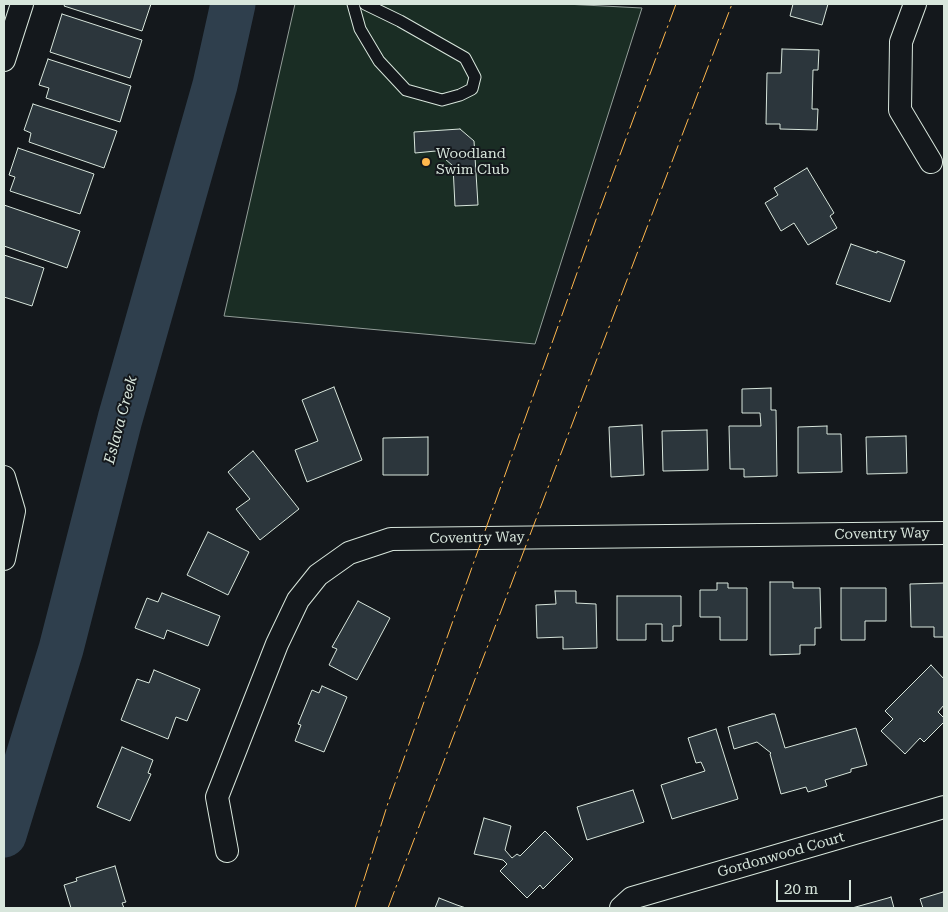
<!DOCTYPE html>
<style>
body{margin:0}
#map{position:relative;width:948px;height:912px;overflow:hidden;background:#14181c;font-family:"Roboto Serif",serif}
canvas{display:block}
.frame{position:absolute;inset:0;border:5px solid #d8e6dc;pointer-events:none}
.scale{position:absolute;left:776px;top:880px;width:75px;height:22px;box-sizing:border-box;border:2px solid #d8e6dc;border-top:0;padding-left:6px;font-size:15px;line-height:18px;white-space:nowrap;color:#d8e6dc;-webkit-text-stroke:4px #14181c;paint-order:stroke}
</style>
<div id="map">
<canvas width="948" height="912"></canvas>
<div class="frame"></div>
<div class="scale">20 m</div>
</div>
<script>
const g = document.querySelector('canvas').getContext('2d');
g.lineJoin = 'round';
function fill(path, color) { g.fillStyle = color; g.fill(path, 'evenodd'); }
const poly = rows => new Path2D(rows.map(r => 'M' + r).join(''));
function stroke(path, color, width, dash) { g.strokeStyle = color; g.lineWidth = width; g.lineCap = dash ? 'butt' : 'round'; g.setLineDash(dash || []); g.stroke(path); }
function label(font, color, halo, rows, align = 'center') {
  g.font = font + ' "Roboto Serif",serif'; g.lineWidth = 4; g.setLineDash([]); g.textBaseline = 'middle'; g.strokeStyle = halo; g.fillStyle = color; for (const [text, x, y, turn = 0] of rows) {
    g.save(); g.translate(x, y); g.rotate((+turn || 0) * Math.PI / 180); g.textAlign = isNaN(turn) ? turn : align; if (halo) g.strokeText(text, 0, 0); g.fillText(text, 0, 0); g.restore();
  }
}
const green = poly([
 [295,4,565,4,642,8,535,344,224,316,295,4]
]);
const river = poly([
 [4,835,61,649,120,419,215,85,233,4]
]);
const building = poly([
 [65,4,151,4,142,31,64,6,65,4],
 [793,4,828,4,822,25,790,16,793,4],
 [62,14,142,40,130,78,50,52,62,14],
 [782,49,819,50,818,70,813,70,812,109,818,109,817,130,780,129,780,124,766,124,767,73,781,73,782,49],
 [48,59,131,86,120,122,46,98,49,88,39,85,48,59],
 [33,104,117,131,104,168,29,142,31,133,24,130,33,104],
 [460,129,474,141,478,205,455,206,453,166,436,151,415,153,414,132,460,129],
 [18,148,94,174,80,214,10,191,15,177,9,175,18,148],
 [807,168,834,213,830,216,837,228,808,245,794,223,781,231,765,203,778,195,774,188,807,168],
 [4,205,80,231,67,268,4,246,4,205],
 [851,244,877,253,877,251,905,261,890,302,836,284,851,244],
 [4,255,44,268,32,306,4,297,4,255],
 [334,387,362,460,307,482,295,450,318,441,302,400,334,387],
 [771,388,771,410,776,410,777,476,744,477,744,469,730,469,729,426,761,426,760,413,742,413,742,389,771,388],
 [642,425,644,475,611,477,609,427,642,425],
 [827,426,827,434,841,434,842,472,798,473,798,427,827,426],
 [707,430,708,470,663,471,662,431,707,430],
 [906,436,907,473,867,474,866,437,906,436],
 [428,437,428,475,383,475,383,438,428,437],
 [253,451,299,509,260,540,236,509,250,499,228,472,253,451],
 [208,532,249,552,228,595,187,575,208,532],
 [770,582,793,582,793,588,820,588,821,628,815,628,815,645,800,645,800,654,770,655,770,582],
 [717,583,728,583,728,588,747,588,747,640,720,640,720,617,700,617,700,590,717,590,717,583],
 [944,583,944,637,934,637,934,627,911,627,910,584,944,583],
 [841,588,886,588,886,621,865,621,865,640,841,640,841,588],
 [555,591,576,591,576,603,596,604,597,648,563,649,563,637,537,638,536,605,556,604,555,591],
 [162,593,220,616,208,646,167,630,164,639,135,628,147,598,158,602,162,593],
 [617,596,681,596,681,626,673,626,673,641,662,641,662,624,646,624,646,640,617,640,617,596],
 [358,601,390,618,357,680,329,665,337,649,332,647,358,601],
 [931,665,944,679,944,705,938,712,944,718,944,722,924,742,920,738,905,754,881,731,893,719,885,711,931,665],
 [154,670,200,689,187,721,176,717,168,739,121,720,137,679,149,683,154,670],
 [322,686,347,697,324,752,295,741,301,725,298,724,312,690,319,693,322,686],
 [772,714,775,714,785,748,856,728,867,765,851,769,851,772,825,780,827,786,808,792,806,787,781,794,770,754,771,753,757,742,734,749,728,727,772,714],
 [716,729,738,799,672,819,661,785,705,771,701,762,696,763,688,738,716,729],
 [122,747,153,760,148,773,151,774,130,821,97,807,122,747],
 [633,790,644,822,587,840,577,807,633,790],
 [484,818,511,826,505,850,512,858,517,854,520,856,545,831,573,859,543,889,540,885,527,898,500,871,507,864,503,860,474,854,484,818],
 [115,866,125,900,126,902,122,903,124,908,71,908,64,885,77,881,76,878,115,866],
 [943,892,944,892,944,908,923,908,920,899,943,892],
 [891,897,894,908,852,908,888,898,891,897],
 [439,898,457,905,466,908,435,908,439,898]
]);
const service = poly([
 [353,4,360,29,379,61,406,90,442,100,460,95,472,89,475,77,465,58,400,21,365,4]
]);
const minor = poly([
 [915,4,901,42,900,110,931,162],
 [4,60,22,4],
 [4,477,14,511,4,559],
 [227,851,217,797,277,644,298,600,318,575,349,553,391,539,944,533],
 [621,908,632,898,944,807]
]);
const power = poly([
 [355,908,388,803,598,214,676,4],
 [388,908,732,4]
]);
const markers = [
 [426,162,5,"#ffb74d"]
];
const poiNames = [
 ["Woodland",436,154],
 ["Swim Club",436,170]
];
const streetNames = [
 ["Coventry Way",882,534,-1],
 ["Coventry Way",477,538,-1],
 ["Gordonwood Court",781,855,-16]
];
const waterNames = [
 ["Eslava Creek",121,420,-75]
];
fill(green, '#1a2d24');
stroke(green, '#939e99', 1);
stroke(river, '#2f3f4d', 45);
fill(building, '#2c363c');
stroke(building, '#d8e6dc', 1);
stroke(service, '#d8e6dc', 13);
stroke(minor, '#d8e6dc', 24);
stroke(service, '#14181c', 11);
stroke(minor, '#14181c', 22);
stroke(power, '#ffb74d', 1, [18, 4, 2.5, 4]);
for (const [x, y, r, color] of markers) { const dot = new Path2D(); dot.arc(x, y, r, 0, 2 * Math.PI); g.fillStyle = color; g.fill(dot); stroke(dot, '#14181c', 2); }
label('14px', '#d8e6dc', '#14181c', poiNames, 'left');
label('14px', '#d8e6dc', '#14181c', streetNames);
label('italic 15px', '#d8e6dc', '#14181c', waterNames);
</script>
